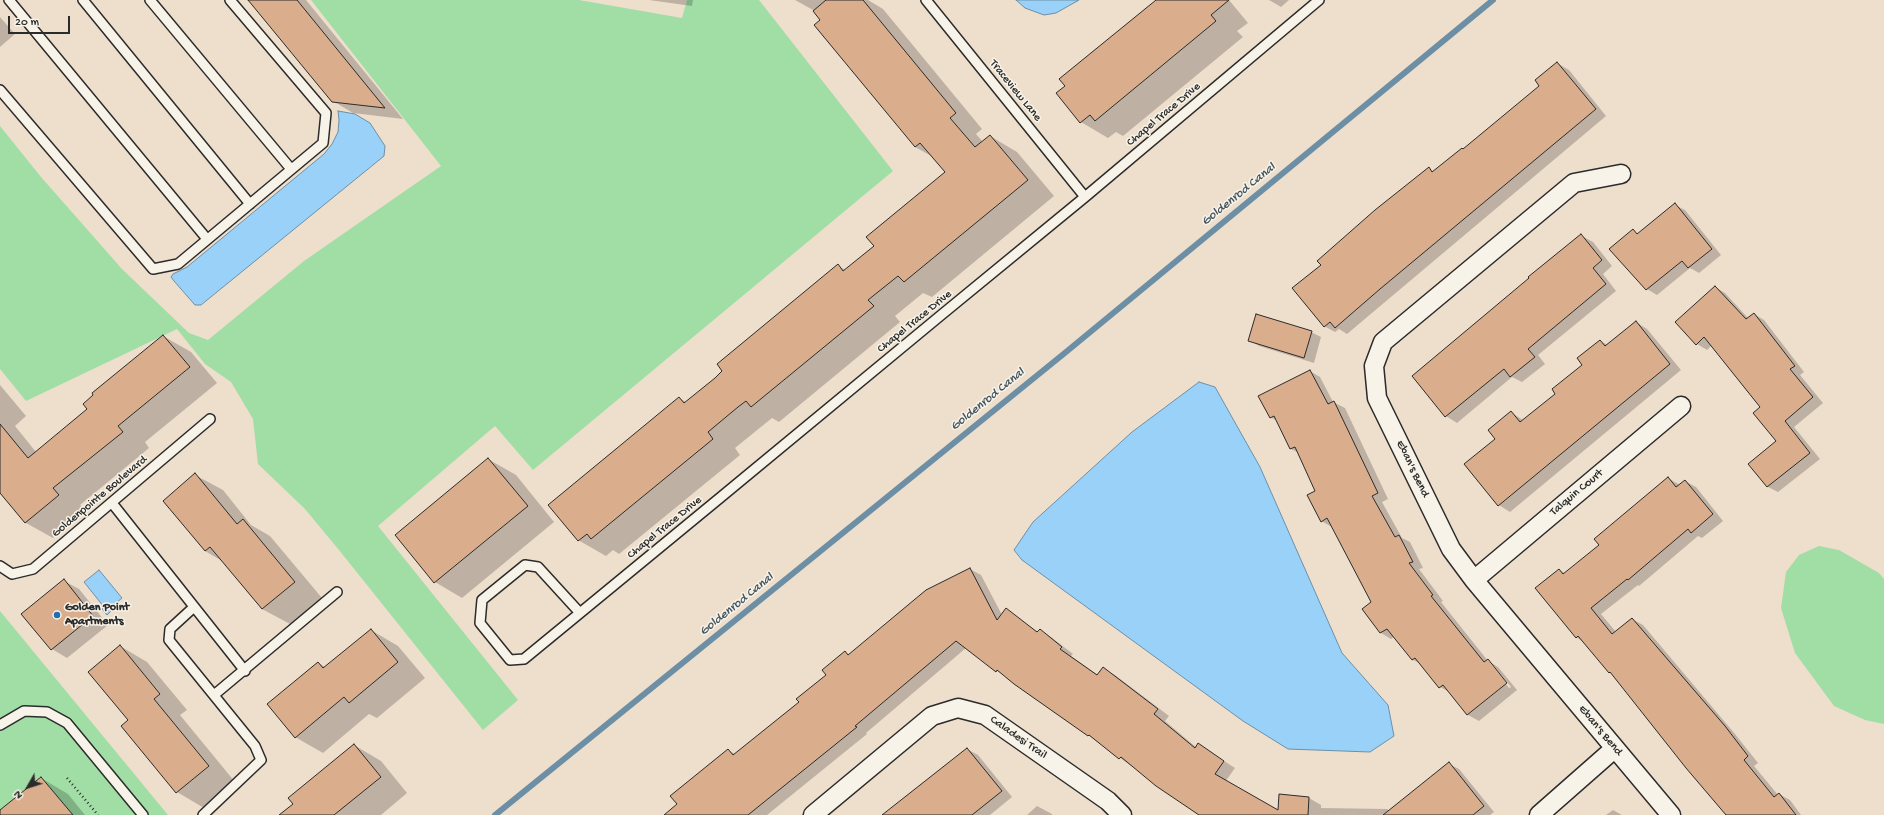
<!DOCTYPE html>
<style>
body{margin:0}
#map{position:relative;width:1884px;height:815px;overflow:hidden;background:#eedecc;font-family:"Gochi Hand",sans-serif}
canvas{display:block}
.north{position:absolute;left:8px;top:767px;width:40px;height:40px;-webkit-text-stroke:3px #f7f3e8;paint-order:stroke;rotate:231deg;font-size:11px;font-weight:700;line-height:16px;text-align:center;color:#2b2b2b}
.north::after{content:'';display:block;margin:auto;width:14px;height:18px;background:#2b2b2b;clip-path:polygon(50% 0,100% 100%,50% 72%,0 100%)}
.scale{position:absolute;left:8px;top:16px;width:62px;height:18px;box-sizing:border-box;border:2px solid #2b2b2b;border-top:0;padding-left:5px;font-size:12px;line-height:14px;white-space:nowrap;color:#2b2b2b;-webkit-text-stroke:3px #f7f3e8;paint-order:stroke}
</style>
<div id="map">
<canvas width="1884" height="815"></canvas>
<div class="north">N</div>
<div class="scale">20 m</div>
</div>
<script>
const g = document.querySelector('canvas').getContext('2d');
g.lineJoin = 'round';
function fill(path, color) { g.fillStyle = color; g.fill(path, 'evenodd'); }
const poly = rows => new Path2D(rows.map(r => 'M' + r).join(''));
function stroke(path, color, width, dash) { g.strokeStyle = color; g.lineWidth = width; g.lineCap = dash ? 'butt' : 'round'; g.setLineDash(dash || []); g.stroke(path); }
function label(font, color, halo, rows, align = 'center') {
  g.font = font + ' "Gochi Hand",sans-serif'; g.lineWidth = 3; g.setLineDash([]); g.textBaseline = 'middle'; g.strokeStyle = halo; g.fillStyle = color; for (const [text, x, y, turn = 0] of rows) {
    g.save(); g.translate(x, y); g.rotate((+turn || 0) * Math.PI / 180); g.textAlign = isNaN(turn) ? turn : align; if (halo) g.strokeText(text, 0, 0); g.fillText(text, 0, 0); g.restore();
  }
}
const green = poly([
 [311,0,579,0,682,18,687,0,759,0,893,171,533,470,495,426,378,526,518,700,483,730,339,550,305,509,258,464,253,419,231,382,205,364,177,329,26,401,0,369,0,126,41,177,122,269,189,333,208,340,304,261,441,166],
 [1819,546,1839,550,1879,573,1884,579,1884,724,1865,720,1834,706,1795,653,1781,608,1786,572,1799,555],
 [0,611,168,815,0,815]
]);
const water = poly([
 [1016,0,1079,0,1056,13,1044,15,1025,8,1016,0],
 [338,111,355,114,370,123,385,146,384,156,201,305,195,305,174,281,171,277,173,274,187,267,324,154,332,144,338,132,339,120,338,111],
 [1199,382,1215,387,1260,467,1342,653,1388,705,1394,736,1370,752,1288,749,1243,721,1022,560,1014,550,1033,522,1132,432,1199,382],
 [99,570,122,598,110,608,111,611,107,615,102,609,104,607,84,582,99,570]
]);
const shadow = poly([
 [250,0,306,0,403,119,353,113,333,101],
 [649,0,693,0,692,6],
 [795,0,868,0,883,9,982,129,976,134,983,142,990,136,1017,152,1054,196,932,297,923,293,895,316,900,322,779,422,772,418,735,448,740,455,619,554,613,550,606,556,578,540,679,398,686,402,715,379,838,266,846,270,875,246,947,172,935,158,915,147,813,10],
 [1157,0,1229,0,1248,23,1237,31,1243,37,1123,136,1116,132,1108,138,1081,122,1066,86],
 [1269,0,1289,0,1281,7],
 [0,17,15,34,0,47],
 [1557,63,1569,70,1606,116,1347,334,1339,329,1335,332,1324,326,1322,265,1429,168,1434,172,1463,150,1541,86],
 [1675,205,1685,210,1721,255,1699,273,1690,268,1657,295,1647,289,1633,231,1639,234],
 [1582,236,1593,242,1612,266,1603,274,1616,291,1538,355,1545,364,1522,382,1512,377,1457,423,1446,416,1530,278],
 [1715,287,1725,293,1748,318,1754,314,1764,320,1804,372,1800,375,1823,403,1794,427,1820,459,1778,492,1768,487,1750,464,1777,441,1761,407,1712,345,1707,350,1697,344],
 [1636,322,1647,329,1681,370,1510,512,1499,505,1496,439,1511,412,1524,421,1557,394,1583,365,1600,341,1608,345],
 [1311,332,1321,337,1314,363,1259,346,1249,340],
 [163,336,191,352,217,383,145,442,149,448,80,505,86,511,53,538,26,523,0,491,0,385,26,416,15,426,36,452,89,409],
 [1310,371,1320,377,1333,402,1345,408,1388,499,1382,502,1402,538,1410,542,1423,568,1419,569,1443,601,1441,602,1488,661,1498,667,1517,690,1479,721,1468,715,1451,693,1440,687,1421,664,1413,660,1394,637,1391,639,1381,633,1373,603,1332,527,1321,521,1317,491,1299,453,1291,449,1279,422,1270,417],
 [1491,665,1495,667,1511,687,1509,688],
 [488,459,516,475,554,522,462,598,435,582],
 [195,475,223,490,251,525,270,536,322,598,290,624,262,609,222,561,205,551],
 [1668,478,1680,485,1685,481,1696,487,1723,521,1702,538,1698,536,1639,586,1638,585,1601,614,1616,632,1632,619,1643,625,1735,734,1758,763,1754,766,1778,795,1779,794,1790,800,1801,815,1727,815,1641,708,1585,643,1576,637,1559,570,1565,573,1601,545],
 [970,569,981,575,1002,615,1006,610,1038,632,1040,630,1051,637,1073,654,1071,656,1098,675,1103,669,1115,675,1169,716,1165,721,1197,748,1199,745,1235,768,1225,782,1270,815,1200,815,966,648,866,733,867,734,767,815,665,815,678,804,728,750,735,754,800,702,828,675,845,652,849,655],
 [64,581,79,589,108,625,67,658,52,649,23,614],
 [371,630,398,646,425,678,377,718,369,714,323,753,295,737,318,663,325,667],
 [120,646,147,662,187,710,180,715,235,782,204,808,177,792,129,720],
 [354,745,381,761,407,793,381,815,281,815,295,804],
 [967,749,978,755,1012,797,990,815,884,815],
 [1449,764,1459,769,1494,812,1490,815,1406,815],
 [41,778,68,794,85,815,0,815,0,812],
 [1280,795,1309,798,1321,805,1321,808,1387,809,1397,815,1279,815],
 [1037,806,1052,814,1052,815,1027,815],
 [1613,810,1622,815,1606,815]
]);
const stream = poly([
 [495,815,1066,352,1493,0]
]);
const building = poly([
 [248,0,297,0,385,108,332,102,248,0],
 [826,0,863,0,956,113,950,118,975,147,990,135,1028,180,904,282,898,276,868,300,874,306,751,407,746,401,738,407,708,432,713,439,591,539,587,534,578,541,548,505,679,397,684,403,715,378,722,371,717,364,838,264,843,271,874,246,866,237,945,172,920,143,915,147,814,25,820,20,813,11,826,0],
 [1156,0,1229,0,1211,15,1216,21,1095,121,1090,115,1080,123,1056,93,1065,86,1059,79,1156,0],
 [1557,62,1596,109,1380,289,1335,328,1330,322,1324,327,1292,288,1321,265,1317,261,1375,210,1429,167,1432,172,1462,148,1463,149,1539,86,1535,80,1557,62],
 [1675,203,1712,249,1688,268,1682,261,1646,290,1609,249,1633,229,1637,234,1675,203],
 [1581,234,1602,260,1593,268,1606,284,1528,349,1535,357,1510,377,1504,369,1445,417,1412,376,1529,278,1528,277,1581,234],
 [1715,286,1746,319,1754,313,1795,366,1790,369,1813,397,1785,421,1810,453,1767,487,1748,464,1776,441,1753,413,1760,407,1704,337,1696,345,1675,322,1715,286],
 [1256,314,1312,331,1304,358,1248,341,1256,314],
 [1636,321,1670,364,1498,506,1464,464,1495,439,1488,430,1511,411,1520,422,1555,394,1552,389,1582,365,1577,358,1600,340,1605,346,1636,321],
 [163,335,190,367,118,426,123,432,53,488,59,495,25,523,0,493,0,424,28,458,87,409,83,404,93,395,92,393,163,335],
 [1310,370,1328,404,1334,401,1378,493,1372,496,1395,537,1399,535,1413,562,1409,563,1433,595,1431,596,1484,662,1488,659,1507,683,1467,715,1443,685,1439,688,1415,658,1412,660,1387,629,1380,633,1362,609,1371,602,1327,518,1321,522,1307,495,1315,491,1295,447,1290,449,1274,416,1270,418,1258,396,1310,370],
 [488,458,528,506,434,583,395,535,488,458],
 [195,473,237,524,243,519,295,582,262,609,210,547,205,551,163,501,195,473],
 [1668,477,1676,487,1685,480,1713,514,1691,533,1688,529,1628,580,1627,579,1591,608,1612,634,1632,618,1725,726,1748,756,1744,760,1774,797,1779,793,1796,815,1726,815,1686,768,1610,672,1609,673,1578,636,1576,638,1535,588,1559,569,1563,574,1599,545,1594,539,1668,477],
 [970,568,997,620,1006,608,1037,632,1040,629,1062,647,1060,649,1097,675,1103,667,1158,709,1154,714,1195,748,1198,743,1224,761,1215,774,1278,810,1279,794,1309,797,1308,815,1199,815,1156,786,1121,757,1119,759,1089,735,1088,736,1014,684,997,670,996,672,956,641,855,726,857,727,748,815,664,815,677,804,670,796,728,749,733,755,799,702,796,699,826,675,822,670,845,651,848,655,926,590,970,568],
 [64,579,93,616,51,650,21,614,64,579],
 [371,629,398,662,349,703,344,697,295,738,267,704,318,662,323,668,371,629],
 [120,645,160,694,154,699,209,766,176,793,121,726,128,720,88,672,120,645],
 [354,744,381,777,334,815,279,815,293,804,288,798,354,744],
 [967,748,1002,791,972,815,882,815,967,748],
 [1449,762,1484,806,1473,815,1383,815,1449,762],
 [41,777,73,815,0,815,0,810,41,777]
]);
const path = poly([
 [67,778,98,815]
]);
const service = poly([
 [9,0,207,239],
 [83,0,250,204],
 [150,0,291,169],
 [926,0,1085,197],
 [0,90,153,269,178,264,323,143,326,113,230,0],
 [112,503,245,671],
 [0,566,12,574,33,569,210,419],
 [194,607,170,629,169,640,255,746,261,760,203,815],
 [580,613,538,567,525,565,482,600,480,623,510,660,524,659,580,613,721,497,940,316,1085,197,1319,0],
 [214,695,337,592],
 [0,725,24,711,47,712,67,723,143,815]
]);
const minor = poly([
 [1621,174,1574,183,1383,342,1374,366,1377,398,1451,549,1474,580,1671,815],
 [1474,580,1681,406],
 [813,815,932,716,958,708,985,715,1108,801,1122,815],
 [1539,815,1614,749]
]);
const markers = [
 [57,615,4,"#1f6fb2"]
];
const streetNames = [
 ["Traceview Lane",1015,91,51],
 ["Chapel Trace Drive",1164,115,-40],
 ["Chapel Trace Drive",915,322,-39],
 ["Eban's Bend",1412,469,64],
 ["Talquin Court",1577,493,-40],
 ["Goldenpointe Boulevard",100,497,-40],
 ["Chapel Trace Drive",665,528,-39],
 ["Eban's Bend",1600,731,50],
 ["Caladesi Trail",1018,738,35]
];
const poiNames = [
 ["Golden Point",65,608],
 ["Apartments",65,622]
];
const waterNames = [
 ["Goldenrod Canal",1239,195,-39],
 ["Goldenrod Canal",988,400,-39],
 ["Goldenrod Canal",737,605,-39]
];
fill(green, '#a1dea5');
fill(water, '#99d1f8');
stroke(water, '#6d8fa6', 1);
fill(shadow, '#0003');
stroke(stream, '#6d8fa6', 6);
fill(building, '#daad8c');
stroke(building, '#2b2b2b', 1);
stroke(service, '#2b2b2b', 12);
stroke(minor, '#2b2b2b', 21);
stroke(path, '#2b2b2b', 2.5, [1, 3]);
stroke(service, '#f7f3e8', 9);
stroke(minor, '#f7f3e8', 18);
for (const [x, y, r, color] of markers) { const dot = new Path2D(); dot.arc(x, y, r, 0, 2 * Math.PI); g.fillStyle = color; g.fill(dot); stroke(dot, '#f7f3e8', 1.5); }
label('12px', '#2b2b2b', '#f7f3e8', streetNames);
label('bold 12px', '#2b2b2b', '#f7f3e8', poiNames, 'left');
label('italic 13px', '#46545e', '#f7f3e8', waterNames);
</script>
